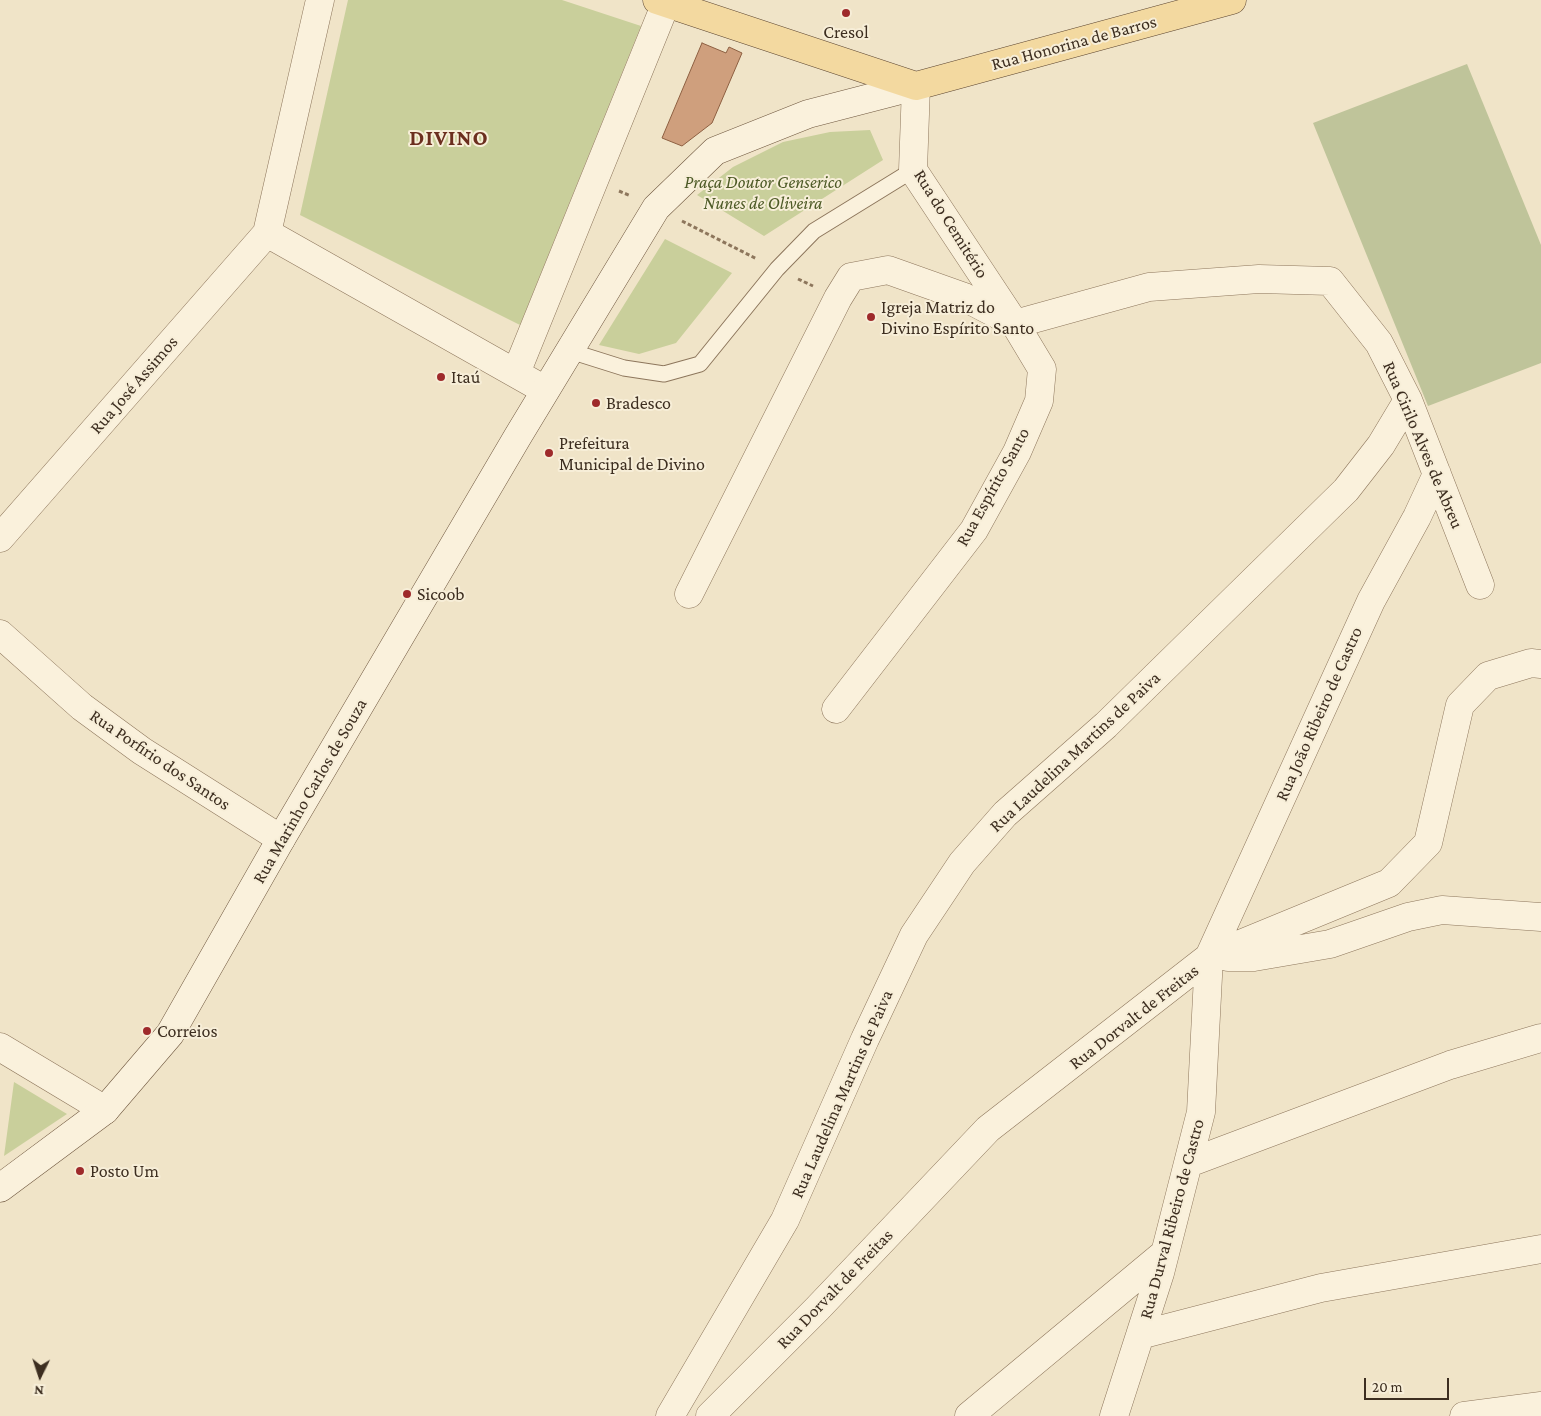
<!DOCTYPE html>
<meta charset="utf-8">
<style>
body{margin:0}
#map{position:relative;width:1541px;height:1416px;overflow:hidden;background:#f0e4c8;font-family:"Crimson Pro",serif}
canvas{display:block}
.north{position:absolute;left:15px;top:1351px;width:50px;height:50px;-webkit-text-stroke:4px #f7eed8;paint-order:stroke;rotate:184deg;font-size:14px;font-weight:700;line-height:20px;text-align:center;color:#3d2e20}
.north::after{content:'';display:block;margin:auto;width:18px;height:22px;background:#3d2e20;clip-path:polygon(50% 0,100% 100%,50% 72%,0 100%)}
.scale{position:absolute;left:1364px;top:1378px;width:85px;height:22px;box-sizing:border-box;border:2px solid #3d2e20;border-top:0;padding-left:6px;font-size:15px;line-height:18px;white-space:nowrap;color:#3d2e20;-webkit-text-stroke:4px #f7eed8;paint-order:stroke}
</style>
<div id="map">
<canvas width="1541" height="1416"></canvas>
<div class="north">N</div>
<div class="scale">20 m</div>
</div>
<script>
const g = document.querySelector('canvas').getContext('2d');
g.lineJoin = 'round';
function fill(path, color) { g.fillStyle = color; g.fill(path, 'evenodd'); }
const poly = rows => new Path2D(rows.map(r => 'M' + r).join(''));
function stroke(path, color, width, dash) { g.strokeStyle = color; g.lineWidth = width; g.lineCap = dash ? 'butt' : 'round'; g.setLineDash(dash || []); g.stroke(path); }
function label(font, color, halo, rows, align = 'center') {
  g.font = font + ' "Crimson Pro",serif'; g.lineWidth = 4; g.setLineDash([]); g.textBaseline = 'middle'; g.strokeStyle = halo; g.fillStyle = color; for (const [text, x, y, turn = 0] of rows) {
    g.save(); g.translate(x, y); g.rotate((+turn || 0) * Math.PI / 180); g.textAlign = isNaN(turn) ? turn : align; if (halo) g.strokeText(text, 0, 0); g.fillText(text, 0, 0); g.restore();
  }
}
const green = poly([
 [348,0,562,0,641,26,520,325,300,215],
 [870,130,883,160,764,236,697,195,733,167,783,142,830,132],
 [665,239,732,273,676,343,639,354,599,345],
 [14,1082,67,1114,4,1156]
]);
const cemetery = poly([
 [1467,64,1541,245,1541,363,1428,406,1313,123]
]);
const building = poly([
 [702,43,726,53,729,47,742,53,712,123,682,146,662,138,702,43]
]);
const path = poly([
 [619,191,631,196],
 [682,221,757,259],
 [798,279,813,286]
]);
const lane = poly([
 [570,351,624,368,664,374,700,364,777,269,814,231,913,170]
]);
const street = poly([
 [267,233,545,390],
 [1015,324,1149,287,1259,279,1330,281,1379,343,1408,400,1480,585],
 [516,373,666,3],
 [0,538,267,233,320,0],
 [689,594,838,298,851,277,888,270,964,297,1014,323],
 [0,634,82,707,142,751,281,839],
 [836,709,974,530,1017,452,1039,401,1042,369,1015,324,913,170,916,86],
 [1228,957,1254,957,1330,944,1408,917,1442,910,1541,917],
 [0,1047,105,1110],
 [1189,1163,1450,1065,1541,1038],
 [1140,1335,1321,1288,1541,1249],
 [670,1416,785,1220,865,1039,914,935,962,863,1005,814,1106,725,1346,490,1381,445,1408,400],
 [710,1416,817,1309,988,1129,1209,957,1389,883,1428,843,1460,705,1488,676,1531,663,1541,664],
 [969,1416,1165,1253],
 [1114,1416,1160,1273,1201,1112,1209,957,1371,601,1417,517,1437,474],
 [1464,1416,1541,1406]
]);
const secondary = poly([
 [0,1188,105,1110,170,1034,281,839,518,436,656,208,715,151,808,114,916,86]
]);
const primary = poly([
 [657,0,916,86,1232,0]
]);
const markers = [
 [846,13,5,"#9e2a2b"],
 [871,317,5,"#9e2a2b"],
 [441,377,5,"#9e2a2b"],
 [596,403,5,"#9e2a2b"],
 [549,453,5,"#9e2a2b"],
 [407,594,5,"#9e2a2b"],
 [147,1031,5,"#9e2a2b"],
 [80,1171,5,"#9e2a2b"]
];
const poiNames = [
 ["Cresol",846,32,"center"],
 ["Igreja Matriz do",881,307],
 ["Divino Espírito Santo",881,328],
 ["Itaú",451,377],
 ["Bradesco",606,403],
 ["Prefeitura",559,443],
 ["Municipal de Divino",559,464],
 ["Sicoob",417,594],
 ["Correios",157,1031],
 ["Posto Um",90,1171]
];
const streetNames = [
 ["Rua Honorina de Barros",1074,43,-15],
 ["Rua do Cemitério",951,224,58],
 ["Rua José Assimos",134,385,-49],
 ["Rua Cirilo Alves de Abreu",1423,445,67],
 ["Rua Espírito Santo",993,487,-61],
 ["Rua João Ribeiro de Castro",1319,714,-66],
 ["Rua Laudelina Martins de Paiva",1075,752,-43],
 ["Rua Porfirio dos Santos",160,760,34],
 ["Rua Marinho Carlos de Souza",310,791,-60],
 ["Rua Dorvalt de Freitas",1134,1017,-38],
 ["Rua Laudelina Martins de Paiva",842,1094,-66],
 ["Rua Durval Ribeiro de Castro",1172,1219,-75],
 ["Rua Dorvalt de Freitas",835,1289,-46]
];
const parkNames = [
 ["Praça Doutor Genserico",763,182],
 ["Nunes de Oliveira",763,203]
];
const districtNames = [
 ["DIVINO",449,138]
];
fill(green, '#c9cf9b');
fill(cemetery, '#bfc49a');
fill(building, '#cf9f7d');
stroke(building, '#8d5f41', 1);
stroke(lane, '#8d765c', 17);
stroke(street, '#8d765c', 29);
stroke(secondary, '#6f573f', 29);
stroke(primary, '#5b4430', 29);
stroke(path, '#8d765c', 3, [4, 2.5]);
stroke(lane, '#faf1dc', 15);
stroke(street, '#faf1dc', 28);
stroke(secondary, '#faf1dc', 28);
stroke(primary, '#f3d9a0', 28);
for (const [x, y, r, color] of markers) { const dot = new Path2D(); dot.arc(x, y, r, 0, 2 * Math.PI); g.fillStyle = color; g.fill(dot); stroke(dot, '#f7eed8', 2); }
label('18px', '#3d2e20', '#f7eed8', poiNames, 'left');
label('18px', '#3d2e20', '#f7eed8', streetNames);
label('italic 18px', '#4d5a26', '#f7eed8', parkNames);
g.letterSpacing = '1px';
label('bold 22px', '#6b2e1e', '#f7eed8', districtNames);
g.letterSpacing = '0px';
</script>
